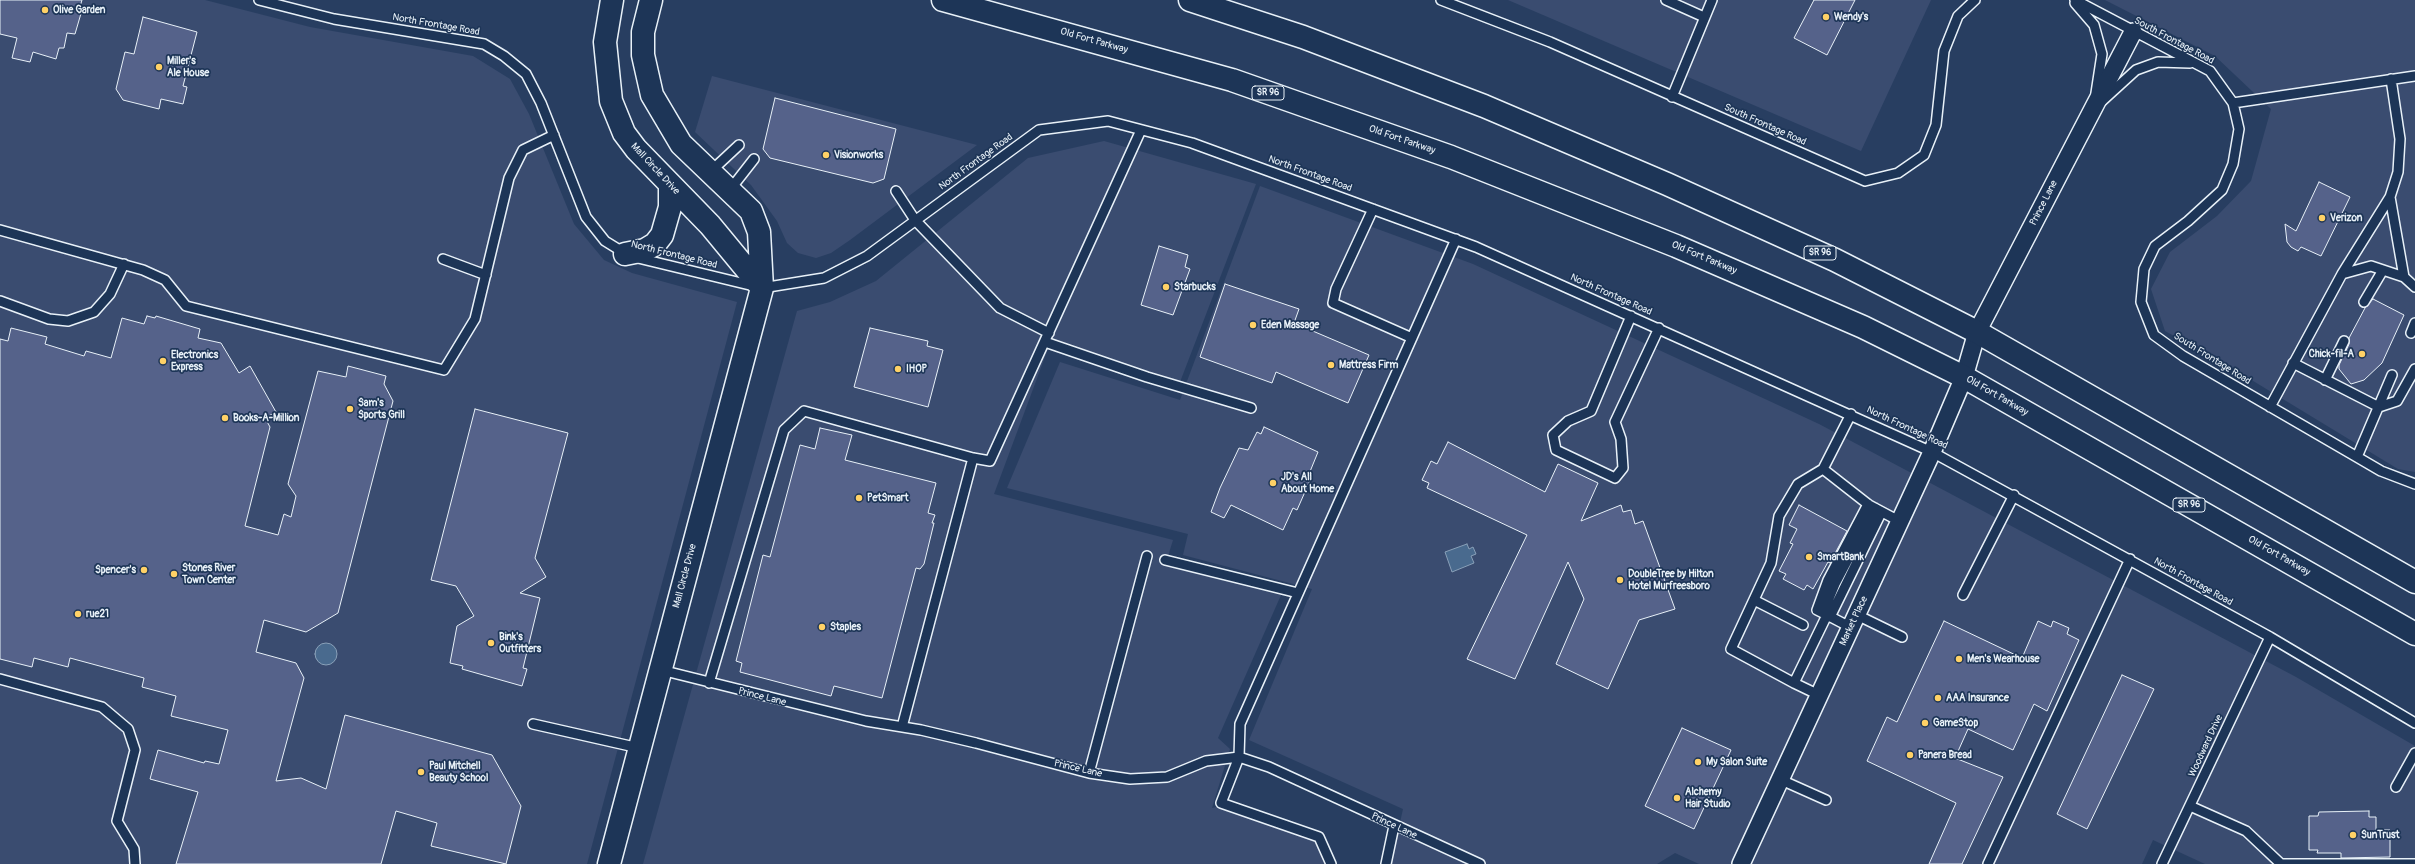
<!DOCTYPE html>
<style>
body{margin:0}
canvas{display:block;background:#283e61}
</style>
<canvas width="2415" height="864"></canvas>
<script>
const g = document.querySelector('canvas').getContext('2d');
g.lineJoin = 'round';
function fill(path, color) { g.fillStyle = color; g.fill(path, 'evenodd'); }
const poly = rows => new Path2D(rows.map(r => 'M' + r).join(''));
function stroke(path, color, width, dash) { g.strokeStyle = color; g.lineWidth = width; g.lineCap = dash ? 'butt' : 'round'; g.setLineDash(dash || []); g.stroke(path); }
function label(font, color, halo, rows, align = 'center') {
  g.font = font + ' Pangolin,sans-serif'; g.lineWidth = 3.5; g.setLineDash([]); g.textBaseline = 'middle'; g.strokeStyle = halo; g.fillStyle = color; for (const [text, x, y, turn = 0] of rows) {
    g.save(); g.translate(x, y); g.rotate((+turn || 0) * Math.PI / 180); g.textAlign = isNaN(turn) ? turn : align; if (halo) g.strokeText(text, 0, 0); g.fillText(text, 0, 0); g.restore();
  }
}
const built = poly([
 [0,0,205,0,310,27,473,56,510,79,529,114,574,224,604,260,632,273,737,302,587,864,0,864],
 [1508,0,1931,0,1861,151],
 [2105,0,2415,0,2415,472,2398,469,2222,362,2165,331,2151,289,2170,252,2217,216,2251,181,2271,109,2215,56],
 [712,76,977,145,850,240,831,253,816,258,798,253,787,243,777,221,751,185,695,132],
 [1104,141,1256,184,1180,382,1052,338,994,494,1173,540,1165,566,1281,595,1218,738,1230,749,1212,808,1222,806,1317,840,1325,864,643,864,797,311,830,302,876,281,1028,158],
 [1260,186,1473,264,1819,424,2296,677,2415,746,2415,864,2205,864,2153,840,2142,864,1699,864,1675,853,1657,864,1391,864,1403,809,1249,740,1312,589,1183,555,1188,534,1007,488,1060,362,1180,400]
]);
const water = poly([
 [1467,544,1469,549,1473,547,1476,554,1471,556,1474,563,1452,572,1445,552,1467,544],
 '315 654a11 11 0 1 1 22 0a11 11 0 1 1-22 0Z'
]);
const building = poly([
 [0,0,82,0,79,10,82,10,75,34,67,33,64,48,59,48,56,59,33,52,30,62,12,58,17,38,0,34,0,0],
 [1814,0,1855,0,1827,55,1794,38,1814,0],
 [143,17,197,32,183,86,187,87,183,104,161,99,159,109,123,100,116,89,125,52,134,54,143,17],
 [775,98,896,129,884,179,873,183,770,158,763,149,775,98],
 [2319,182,2350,197,2321,256,2301,247,2298,251,2291,247,2287,242,2285,224,2296,231,2319,182],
 [1159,246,1188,255,1185,267,1190,269,1173,315,1141,305,1159,246],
 [1225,284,1299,309,1294,323,1369,355,1348,403,1276,372,1272,383,1200,357,1225,284],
 [2373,299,2404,315,2382,363,2364,380,2351,384,2339,369,2339,365,2349,344,2349,338,2365,308,2373,299],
 [147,316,155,318,156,316,200,329,198,338,221,343,239,373,250,366,276,412,265,418,270,427,245,526,278,535,284,514,291,517,296,496,288,484,318,371,346,377,348,366,386,376,384,384,393,401,338,613,306,632,264,620,256,652,296,663,304,678,276,781,301,778,326,789,345,715,492,755,521,806,506,864,431,846,437,823,396,811,381,864,176,864,198,792,150,779,158,750,204,763,205,761,219,764,228,730,171,716,176,696,142,687,144,678,70,658,68,667,34,658,32,667,0,659,0,339,8,341,11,328,47,337,45,344,84,356,86,351,111,358,122,318,144,324,147,316],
 [870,328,928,341,927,346,943,350,928,407,854,387,870,328],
 [475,409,568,433,535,558,546,577,520,593,540,598,523,668,527,669,522,686,462,669,463,666,450,663,457,626,474,616,456,586,431,580,475,409],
 [1264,427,1318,452,1309,474,1312,476,1297,510,1293,508,1283,530,1231,505,1224,518,1211,512,1220,488,1239,448,1248,450,1257,432,1261,434,1264,427],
 [820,428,852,435,845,460,936,483,928,513,935,515,932,523,934,523,924,564,920,569,916,568,882,698,834,686,831,696,740,672,742,663,736,661,763,555,770,557,800,445,815,449,820,428],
 [1448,442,1545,492,1558,464,1598,483,1581,521,1621,505,1623,512,1631,510,1635,524,1643,521,1675,609,1639,620,1608,689,1556,664,1584,599,1568,562,1515,679,1467,659,1527,535,1427,488,1429,483,1422,480,1431,461,1437,464,1448,442],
 [1799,505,1847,531,1830,563,1828,562,1813,589,1807,585,1804,590,1783,579,1786,574,1779,571,1793,544,1790,543,1797,529,1789,525,1799,505],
 [1944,621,2022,658,2038,621,2051,627,2053,621,2069,628,2067,634,2079,640,2047,711,2034,704,2013,750,1968,729,1955,758,2003,777,1962,864,1929,864,1956,803,1867,761,1887,717,1897,722,1944,621],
 [2122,675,2154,689,2087,829,2057,814,2122,675],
 [1682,728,1731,750,1694,829,1645,806,1682,728],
 [2369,811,2369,817,2376,817,2376,830,2390,830,2390,857,2341,858,2341,853,2317,853,2318,850,2309,850,2309,816,2318,816,2319,812,2369,811]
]);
const lane = poly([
 [259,0,334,19,484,44,504,56,526,74,541,103,586,217,605,241,626,254],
 [1441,0,1550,42,1865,181,1898,173,1924,155,1936,125,1944,51,1958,16,1975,0],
 [1666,0,1704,17],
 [2075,0,2210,71,2233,103,2239,129,2233,164,2222,190,2188,221,2155,246,2144,269,2141,302,2154,335,2183,356,2357,457,2381,471,2415,484],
 [2075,3,2094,25,2102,54,2096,93],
 [1672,97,1712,0],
 [2102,101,2136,70,2158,62,2190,63],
 [2233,103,2415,76],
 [709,173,739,145],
 [729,191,754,159],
 [896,191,915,220,1000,308,1049,333],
 [2390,197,2404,277],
 [1373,209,1336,289,1333,303,1412,338],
 [0,230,143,270,165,280,186,306,444,370,475,319,509,178,523,150,554,135],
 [638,258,762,288,824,278,867,256,1039,130,1108,121,1192,143,1476,247,1932,452,2270,637,2415,723],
 [443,259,486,275],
 [2342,274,2390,197,2398,172,2400,139,2391,79],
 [0,301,49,319,68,321,94,312,110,294,124,264],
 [2364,302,2383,270],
 [1631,316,1591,411,1568,421,1553,435,1556,450,1615,478,1623,468,1621,439,1615,422,1659,328],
 [2411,333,2415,323],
 [1045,342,1147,377,1251,408],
 [2293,363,2379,407,2397,401,2415,369],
 [2325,380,2344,341],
 [2270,407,2342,274,2371,266,2404,277,2415,287],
 [1851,414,1823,469,1869,505,1901,522],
 [2357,457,2392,375],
 [1823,469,1798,484,1779,516,1771,563,1731,649,1794,683,1827,615,1850,627],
 [1165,560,1298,593],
 [1963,595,2014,495],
 [1754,600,1803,625],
 [1823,613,1817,610,1828,580,1868,504],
 [1827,615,1823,613,1835,584,1875,508],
 [1857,615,1902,637],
 [1830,617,1881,513],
 [661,670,866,721,921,730,976,743,1089,773,1130,779,1167,777,1206,761,1239,757,1269,767,1480,864],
 [0,679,102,707,128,729,135,750,117,821,134,849,135,864],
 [709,683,784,430,804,411,973,458,990,461,1141,130],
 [1794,683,1819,695],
 [533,724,639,748],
 [902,727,973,458],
 [1089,773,1147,556],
 [1779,779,1826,800],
 [2396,787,2415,753],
 [2190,806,2246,831,2281,864],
 [1331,864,1319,837,1221,803,1239,757,1240,724,1456,239],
 [1386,864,1394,826],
 [1988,864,2130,559],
 [2162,864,2270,637],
 [2281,864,2415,864]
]);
const street = poly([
 [1741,864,1932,452,1964,377,1977,332,2133,32]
]);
const secondary = poly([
 [612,0,605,42,611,101,624,133,636,149,710,225,762,288],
 [625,254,645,250,655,244,662,235,670,207,670,186],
 [609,864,762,288,759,232,751,211,681,144,652,95,643,55,643,32,651,0]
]);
const primary = poly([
 [943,0,1232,80,1451,157,1676,246,1863,327,1964,377,2415,634],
 [1190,0,1303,37,1484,106,1667,184,1835,260,1977,332,2415,582]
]);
const markers = [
 [45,10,4,"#ffd166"],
 [1826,17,4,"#ffd166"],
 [159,67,4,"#ffd166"],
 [826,155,4,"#ffd166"],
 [2322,218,4,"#ffd166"],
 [1166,287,4,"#ffd166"],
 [1253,325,4,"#ffd166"],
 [2362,354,4,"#ffd166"],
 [163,361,4,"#ffd166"],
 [1331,365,4,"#ffd166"],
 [898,369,4,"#ffd166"],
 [350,409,4,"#ffd166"],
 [225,418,4,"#ffd166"],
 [1273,483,4,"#ffd166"],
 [859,498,4,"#ffd166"],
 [1809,557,4,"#ffd166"],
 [144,570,4,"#ffd166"],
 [174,574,4,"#ffd166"],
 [1620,580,4,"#ffd166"],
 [78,614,4,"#ffd166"],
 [822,627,4,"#ffd166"],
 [491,643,4,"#ffd166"],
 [1959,659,4,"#ffd166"],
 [1938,698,4,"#ffd166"],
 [1925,723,4,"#ffd166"],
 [1910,755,4,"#ffd166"],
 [1698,762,4,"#ffd166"],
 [421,772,4,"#ffd166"],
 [1677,798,4,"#ffd166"],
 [2353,835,4,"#ffd166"]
];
const shields = [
 [1268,93,32],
 [1820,253,32],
 [2189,505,32]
];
const shieldNames = [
 ["SR 96",1268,93],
 ["SR 96",1820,253],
 ["SR 96",2189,505]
];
const poiNames = [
 ["Olive Garden",53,10],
 ["Wendy's",1834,17],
 ["Miller's",167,61],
 ["Ale House",167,73],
 ["Visionworks",834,155],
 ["Verizon",2330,218],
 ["Starbucks",1174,287],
 ["Eden Massage",1261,325],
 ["Chick-fil-A",2354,354,"right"],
 ["Electronics",171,355],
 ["Express",171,367],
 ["Mattress Firm",1339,365],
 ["IHOP",906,369],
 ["Sam's",358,403],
 ["Sports Grill",358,415],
 ["Books-A-Million",233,418],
 ["JD's All",1281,477],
 ["About Home",1281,489],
 ["PetSmart",867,498],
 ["SmartBank",1817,557],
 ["Stones River",182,568],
 ["Town Center",182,580],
 ["Spencer's",136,570,"right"],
 ["DoubleTree by Hilton",1628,574],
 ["Hotel Murfreesboro",1628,586],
 ["rue21",86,614],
 ["Staples",830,627],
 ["Bink's",499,637],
 ["Outfitters",499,649],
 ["Men's Wearhouse",1967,659],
 ["AAA Insurance",1946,698],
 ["GameStop",1933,723],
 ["Panera Bread",1918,755],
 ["My Salon Suite",1706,762],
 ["Paul Mitchell",429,766],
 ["Beauty School",429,778],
 ["Alchemy",1685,792],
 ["Hair Studio",1685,804],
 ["SunTrust",2361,835]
];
const streetNames = [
 ["North Frontage Road",436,25,10],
 ["Old Fort Parkway",1094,41,16],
 ["South Frontage Road",2174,41,28],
 ["South Frontage Road",1765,125,24],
 ["Old Fort Parkway",1402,140,19],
 ["North Frontage Road",976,162,-36],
 ["Mall Circle Drive",655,169,47],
 ["North Frontage Road",1310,174,20],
 ["Prince Lane",2044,203,-63],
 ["North Frontage Road",674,255,14],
 ["Old Fort Parkway",1704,258,23],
 ["North Frontage Road",1611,295,24],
 ["South Frontage Road",2212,359,32],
 ["Old Fort Parkway",1997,396,30],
 ["North Frontage Road",1907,428,25],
 ["Old Fort Parkway",2279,556,30],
 ["Mall Circle Drive",685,576,-75],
 ["North Frontage Road",2193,582,29],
 ["Market Place",1854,621,-65],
 ["Prince Lane",762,697,14],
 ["Woodward Drive",2206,746,-65],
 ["Prince Lane",1078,769,13],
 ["Prince Lane",1394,826,25]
];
fill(built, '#3a4c70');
fill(water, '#496a8e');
stroke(water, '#89a0b8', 1);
fill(building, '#55628a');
stroke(building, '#e8f1f8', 1);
stroke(lane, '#e8f1f8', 12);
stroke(street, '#e8f1f8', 20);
stroke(secondary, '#e8f1f8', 25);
stroke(primary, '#e8f1f8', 25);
stroke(lane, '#1d3557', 9);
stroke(street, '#1d3557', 17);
stroke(secondary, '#1d3557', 22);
stroke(primary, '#1d3557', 22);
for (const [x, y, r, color] of markers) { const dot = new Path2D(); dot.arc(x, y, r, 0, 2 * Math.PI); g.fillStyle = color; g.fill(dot); stroke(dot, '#1d3557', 1.5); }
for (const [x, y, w] of shields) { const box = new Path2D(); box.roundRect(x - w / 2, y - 7, w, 14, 3); g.fillStyle = '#1d3557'; g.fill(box); stroke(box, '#e8f1f8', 1); }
label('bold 9px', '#e8f1f8', null, shieldNames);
label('bold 10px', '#e8f1f8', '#1d3557', poiNames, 'left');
label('10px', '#e8f1f8', '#1d3557', streetNames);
</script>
